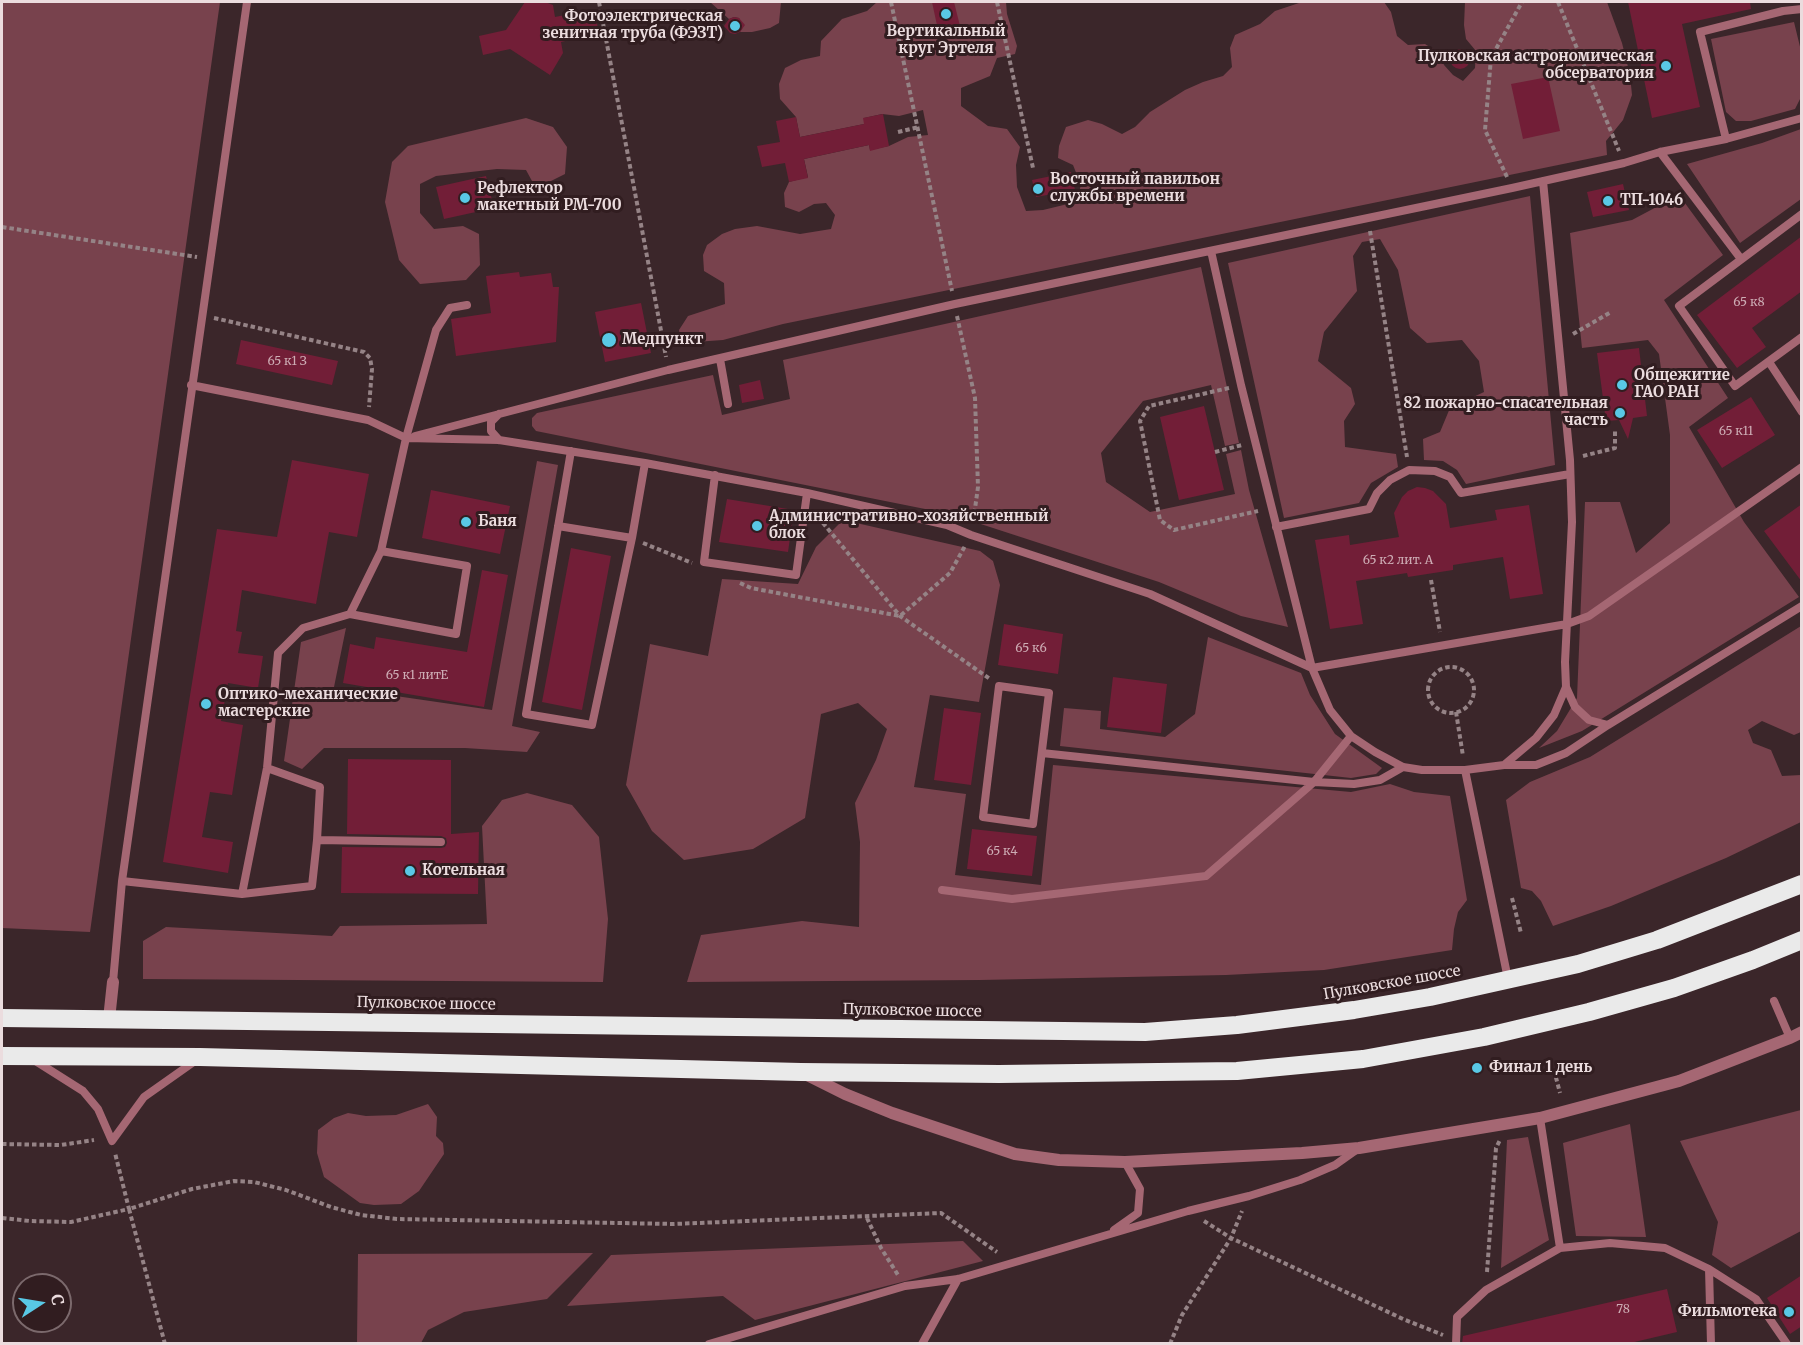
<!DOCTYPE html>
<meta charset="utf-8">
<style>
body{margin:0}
#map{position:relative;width:1803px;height:1345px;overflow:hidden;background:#3b262a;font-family:Merriweather,serif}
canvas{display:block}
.frame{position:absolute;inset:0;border:3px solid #ebdcde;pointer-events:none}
.north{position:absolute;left:12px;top:1273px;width:60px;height:60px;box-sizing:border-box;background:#311d20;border:2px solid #7b696c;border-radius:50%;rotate:78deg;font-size:16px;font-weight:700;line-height:24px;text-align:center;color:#ebdcde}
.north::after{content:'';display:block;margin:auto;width:21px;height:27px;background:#59c8e5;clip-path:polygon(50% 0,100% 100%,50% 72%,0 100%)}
</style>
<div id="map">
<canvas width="1803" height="1345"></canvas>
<div class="frame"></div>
<div class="north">С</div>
</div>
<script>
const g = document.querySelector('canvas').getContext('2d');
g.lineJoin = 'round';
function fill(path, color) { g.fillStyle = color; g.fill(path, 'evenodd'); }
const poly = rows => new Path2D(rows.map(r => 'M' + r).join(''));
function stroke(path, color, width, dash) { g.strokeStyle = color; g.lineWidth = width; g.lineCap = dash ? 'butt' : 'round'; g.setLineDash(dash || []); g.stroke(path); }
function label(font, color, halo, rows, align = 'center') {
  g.font = font + ' Merriweather,serif'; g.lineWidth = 6; g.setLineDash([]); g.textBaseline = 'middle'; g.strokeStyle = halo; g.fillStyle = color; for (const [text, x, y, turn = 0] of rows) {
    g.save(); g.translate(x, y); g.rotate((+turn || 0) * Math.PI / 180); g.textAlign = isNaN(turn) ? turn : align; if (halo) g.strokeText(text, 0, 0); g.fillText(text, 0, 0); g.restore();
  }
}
const green = poly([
 [2,2,220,2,90,932,2,928],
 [710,2,781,2,779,23,770,28,752,32,740,32,743,27,739,18,734,17,729,19],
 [877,2,1006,2,1007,14,1017,46,1015,54,997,58,990,76,961,88,961,106,988,126,1007,129,1020,147,1016,165,1017,187,1026,211,1043,210,1076,202,1081,185,1073,165,1058,158,1059,146,1066,127,1088,120,1102,124,1122,134,1135,127,1150,112,1185,90,1203,82,1223,76,1232,67,1230,48,1235,35,1260,24,1275,11,1302,2,1384,2,1391,12,1397,36,1408,45,1425,44,1439,53,1444,65,1453,75,1463,81,1475,68,1476,51,1466,39,1464,25,1465,2,1607,2,1622,43,1630,75,1632,95,1623,120,1606,141,1607,155,783,324,723,340,681,343,679,330,688,316,725,304,724,283,704,271,703,255,707,245,722,234,735,229,757,226,800,234,831,229,835,215,826,203,814,204,799,212,785,207,784,193,789,182,808,177,804,159,869,145,870,150,889,146,908,137,928,135,923,110,899,116,882,114,864,118,864,124,800,137,796,117,780,99,779,84,785,68,801,60,820,56,821,41,842,19,867,11],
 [1794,22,1802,55,1801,97,1795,109,1751,121,1736,121,1726,112,1711,39],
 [526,118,553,127,567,147,565,174,541,186,532,181,526,170,497,169,436,176,420,184,420,213,434,229,463,226,479,234,480,265,466,280,420,284,399,260,385,202,392,162,408,146],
 [1801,129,1801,199,1740,243,1687,164,1762,143],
 [1679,195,1723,255,1664,300,1728,398,1689,427,1744,522,1799,597,1582,731,1539,748,1557,731,1577,698,1585,502,1620,502,1636,553,1670,523,1670,435,1659,354,1648,340,1582,348,1570,233,1632,220],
 [1530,196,1555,465,1466,484,1457,470,1443,461,1424,460,1423,439,1440,432,1450,408,1484,392,1479,361,1462,340,1427,343,1410,328,1398,270,1380,239,1362,242,1353,256,1357,291,1324,332,1318,361,1351,388,1355,404,1344,421,1345,447,1396,454,1398,467,1371,483,1359,503,1284,518,1228,263],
 [1201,267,1239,443,1225,446,1211,385,1143,401,1101,453,1106,482,1150,512,1235,494,1226,454,1241,450,1249,490,1288,627,1241,616,1159,582,950,514,536,431,532,426,532,418,537,413,713,375,722,415,790,399,783,360],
 [537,461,558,465,512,726,540,732,527,752,465,748,324,748,302,769,284,761,301,642,346,628,334,687,492,710],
 [843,520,980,551,993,561,1000,585,979,702,930,695,914,787,966,794,955,875,1041,885,1053,765,1351,792,1390,784,1414,792,1450,796,1467,900,1458,912,1454,929,1452,950,1324,970,1226,975,980,980,687,982,701,935,802,921,859,927,860,842,855,803,876,760,887,729,858,703,821,714,805,818,753,849,684,860,652,831,626,785,650,644,708,656,722,579,798,584,816,547],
 [1801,626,1801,732,1794,735,1762,721,1748,730,1753,743,1771,750,1782,776,1801,775,1801,822,1726,858,1611,906,1553,926,1541,901,1532,891,1521,888,1506,800,1530,782,1590,757],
 [1208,637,1301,673,1310,695,1335,734,1382,768,1376,774,1351,778,1060,746,1064,708,1101,711,1100,729,1165,737,1195,714],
 [527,793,572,805,599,837,608,919,603,982,143,979,143,941,166,927,332,936,340,926,487,924,482,826,502,800],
 [428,1104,437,1117,436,1136,443,1143,444,1154,419,1191,401,1204,374,1205,360,1203,324,1177,317,1153,318,1130,334,1118,348,1113,366,1116,396,1115],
 [1801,1110,1801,1231,1731,1268,1712,1255,1718,1222,1680,1141],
 [1630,1124,1646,1237,1576,1236,1563,1143],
 [1528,1137,1549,1240,1501,1268,1507,1140],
 [963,1241,983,1261,755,1320,723,1296,567,1306,611,1255],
 [593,1253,547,1299,464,1312,428,1330,421,1343,357,1343,358,1254]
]);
const building = poly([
 [525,2,545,2,553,5,555,17,594,9,599,33,561,42,563,53,550,75,510,49,483,55,479,36,506,30],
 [932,2,954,2,960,26,938,30],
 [1628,2,1750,2,1751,9,1682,24,1700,107,1652,118],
 [734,17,739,18,745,25,740,32,735,34,730,33,724,26,729,19],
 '1450 59a10 10 0 1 1 20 0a10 10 0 1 1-20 0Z',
 [1548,77,1560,131,1523,139,1511,84],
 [883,114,889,146,870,151,869,145,804,159,808,178,789,182,785,163,762,167,757,146,780,142,776,121,796,117,800,137,864,124,863,118],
 [1071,172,1075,190,1036,197,1032,180],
 [486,176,494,208,444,219,436,187],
 [1623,184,1629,210,1593,217,1587,192],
 [1802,236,1802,291,1752,328,1766,347,1737,368,1697,315],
 [519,272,520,277,551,273,553,287,559,287,556,342,456,356,451,319,491,313,486,276],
 [641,303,651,353,605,362,595,312],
 [241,340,338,361,332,385,236,364],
 [1639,348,1647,416,1633,418,1628,439,1619,420,1606,421,1597,353],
 [760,380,764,399,742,403,739,385],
 [1751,397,1775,435,1722,468,1697,430],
 [1204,406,1224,490,1179,500,1160,417],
 [292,460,369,474,357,537,329,532,316,604,242,590,236,631,242,632,238,653,263,656,258,688,228,683,221,721,243,725,232,795,210,792,202,837,233,842,228,873,163,862,217,529,277,537],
 [1417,487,1425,488,1433,491,1446,504,1450,528,1497,520,1495,510,1529,505,1543,594,1510,599,1503,557,1453,565,1453,570,1408,577,1407,573,1356,581,1363,624,1330,629,1315,540,1349,535,1350,545,1399,537,1394,513,1402,497,1408,491],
 [431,490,510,506,500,554,422,538],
 [727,499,794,510,788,552,719,542],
 [1802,504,1802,582,1764,531],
 [571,548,611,556,582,710,542,702],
 [482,570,508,575,484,707,343,683,350,644,374,649,376,637,467,652],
 [1004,624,1063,634,1058,674,998,665],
 [1113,677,1167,684,1161,733,1107,727],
 [944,708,981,713,971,785,934,780],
 [348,759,451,760,451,834,479,832,478,894,341,893,342,847,441,848,445,847,447,843,446,838,441,836,347,834],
 [972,829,1037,836,1032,876,967,869],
 [1802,1275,1802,1326,1790,1334,1767,1298],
 [1667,1289,1677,1332,1626,1344,1462,1344,1463,1336]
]);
const path = poly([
 [599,2,666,357],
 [891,2,952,291],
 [997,2,1033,168],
 [1558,2,1619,151],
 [898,132,919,127],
 [1507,177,1485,130,1491,58,1522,2],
 [2,227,197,257],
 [1370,231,1407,457],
 [957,316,975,398,978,487,973,523],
 [214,318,364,352,370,358,372,369,369,407],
 [1573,334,1611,312],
 [1229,388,1149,406,1140,421,1160,520,1174,530,1258,511],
 [1215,452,1242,445],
 [1583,456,1615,448,1615,431],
 [818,517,900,616,990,679],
 [643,543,692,563],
 [1431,580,1440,632],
 [740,583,751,588,900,616,950,573,965,546],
 '1428 690a23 23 0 1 1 46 0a23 23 0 1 1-46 0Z',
 [1456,712,1463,756],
 [1512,898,1521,933],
 [1554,1070,1560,1093],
 [2,1144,61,1145,94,1140],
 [2,1218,30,1221,71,1222,129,1209,115,1153],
 [867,1218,881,1248,898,1275],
 [1204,1221,1231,1238,1403,1319,1443,1335],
 [1487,1272,1496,1148,1500,1140],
 [165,1344,129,1209,192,1189,234,1181,254,1182,286,1190,331,1207,361,1215,397,1219,674,1224,941,1213,997,1252],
 [1170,1344,1182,1315,1231,1238,1242,1211]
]);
const lane = poly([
 [1726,139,1700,32,1783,11,1802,9],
 [1660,152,1741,259],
 [1802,214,1679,306,1735,386,1802,337],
 [1211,251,1241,385,1312,668,1330,710,1351,736,1375,752,1403,767,1422,770,1465,770,1504,765,1536,738,1554,715,1566,687,1565,662,1572,522,1570,460,1543,181],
 [720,359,728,404],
 [1769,362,1802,412],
 [191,385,368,420,406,438,499,440,645,463,807,493,947,525,971,535,1150,594,1312,668,1567,624,1589,616,1802,467],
 [499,414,491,422,491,431,499,440],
 [415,436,668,370,955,304,1512,188,1624,163,1660,152,1726,139,1802,118],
 [571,451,526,714,592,725,632,538,645,463],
 [715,475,704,562,796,575,807,493],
 [558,526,632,538],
 [1276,527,1369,509,1377,493,1390,480,1409,470,1435,471,1450,477,1461,493,1570,474],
 [350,614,456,634,467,566,381,551],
 [999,686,1049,693,1033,824,983,817,999,686],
 [1566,687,1575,707,1589,720,1608,725],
 [1042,753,1314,782,1354,784,1380,780,1403,767],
 [1504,765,1536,765,1566,753,1608,725,1802,606],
 [267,768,320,787,317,840,441,842],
 [1465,770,1508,979],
 [122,881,242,894,267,768,278,653,303,628,350,614,381,551,406,438,436,330,450,308,467,305],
 [942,890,1012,899,1206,876,1314,782,1351,736],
 [242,894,312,886,317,840],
 [113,982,122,881,247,2],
 [1774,1001,1790,1038],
 [34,1060,83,1091,98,1109,112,1141,144,1097,195,1061],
 [1540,1118,1560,1248],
 [1114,1230,1138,1213,1140,1189,1125,1162],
 [1709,1269,1756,1299,1787,1344],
 [709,1344,905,1286,958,1279,1188,1211,1249,1196,1300,1180,1335,1165,1359,1148],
 [922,1344,958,1279],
 [1456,1344,1457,1317,1486,1290,1560,1248,1610,1243,1665,1248,1709,1269,1711,1344]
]);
const street = poly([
 [109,1019,113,982],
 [805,1074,845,1094,892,1113,1015,1154,1059,1160,1125,1162,1302,1153,1359,1148,1540,1118,1679,1081,1790,1038,1802,1032]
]);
const highway = poly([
 [2,1018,1145,1032,1237,1025,1354,1010,1430,997,1578,964,1657,940,1802,884],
 [2,1056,200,1057,801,1072,999,1074,1237,1071,1363,1059,1484,1037,1589,1012,1674,988,1753,960,1802,940]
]);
const markers = [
 [946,14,6,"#59c8e5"],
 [735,26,6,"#59c8e5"],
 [1666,66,6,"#59c8e5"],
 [1038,189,6,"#59c8e5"],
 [465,198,6,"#59c8e5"],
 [1608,201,6,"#59c8e5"],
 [609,340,8,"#59c8e5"],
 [1622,385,6,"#59c8e5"],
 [1620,413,6,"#59c8e5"],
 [466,522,6,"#59c8e5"],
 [757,526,6,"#59c8e5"],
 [206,704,6,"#59c8e5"],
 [410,871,6,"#59c8e5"],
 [1477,1068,6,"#59c8e5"],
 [1789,1312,6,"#59c8e5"]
];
const numberNames = [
 ["65 к8",1749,303],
 ["65 к1 З",287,362],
 ["65 к11",1736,432],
 ["65 к2 лит. А",1398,561],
 ["65 к6",1031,649],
 ["65 к1 литЕ",417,676],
 ["65 к4",1002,852],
 ["78",1623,1310]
];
const poiNames = [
 ["Фотоэлектрическая",723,17,"right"],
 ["зенитная труба (ФЭЗТ)",723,34,"right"],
 ["Вертикальный",946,32,"center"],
 ["круг Эртеля",946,49,"center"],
 ["Пулковская астрономическая",1654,57,"right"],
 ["обсерватория",1654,74,"right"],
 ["Восточный павильон",1050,180],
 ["службы времени",1050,197],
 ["Рефлектор",477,189],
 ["макетный РМ-700",477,206],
 ["ТП-1046",1620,201],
 ["Медпункт",622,340],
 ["Общежитие",1634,376],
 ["ГАО РАН",1634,393],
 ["82 пожарно-спасательная",1608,404,"right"],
 ["часть",1608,421,"right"],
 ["Административно-хозяйственный",769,517],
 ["блок",769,534],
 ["Баня",478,522],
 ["Оптико-механические",218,695],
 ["мастерские",218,712],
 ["Котельная",422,871],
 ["Финал 1 день",1489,1068],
 ["Фильмотека",1777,1312,"right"]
];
const streetNames = [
 ["Пулковское шоссе",1392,983,-10],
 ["Пулковское шоссе",426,1004,1],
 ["Пулковское шоссе",912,1011,1]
];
fill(green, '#78424d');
fill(building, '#721e37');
stroke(path, '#958386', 4, [4.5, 3]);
stroke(lane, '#a56773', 8);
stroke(street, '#a56773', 12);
stroke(highway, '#eaeaea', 18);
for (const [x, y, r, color] of markers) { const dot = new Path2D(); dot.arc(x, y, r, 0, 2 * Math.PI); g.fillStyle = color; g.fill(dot); stroke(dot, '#311d20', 2); }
label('12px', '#cdacb4', null, numberNames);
label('bold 15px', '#ebdcde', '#311d20', poiNames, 'left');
label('15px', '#ebdcde', '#311d20', streetNames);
</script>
